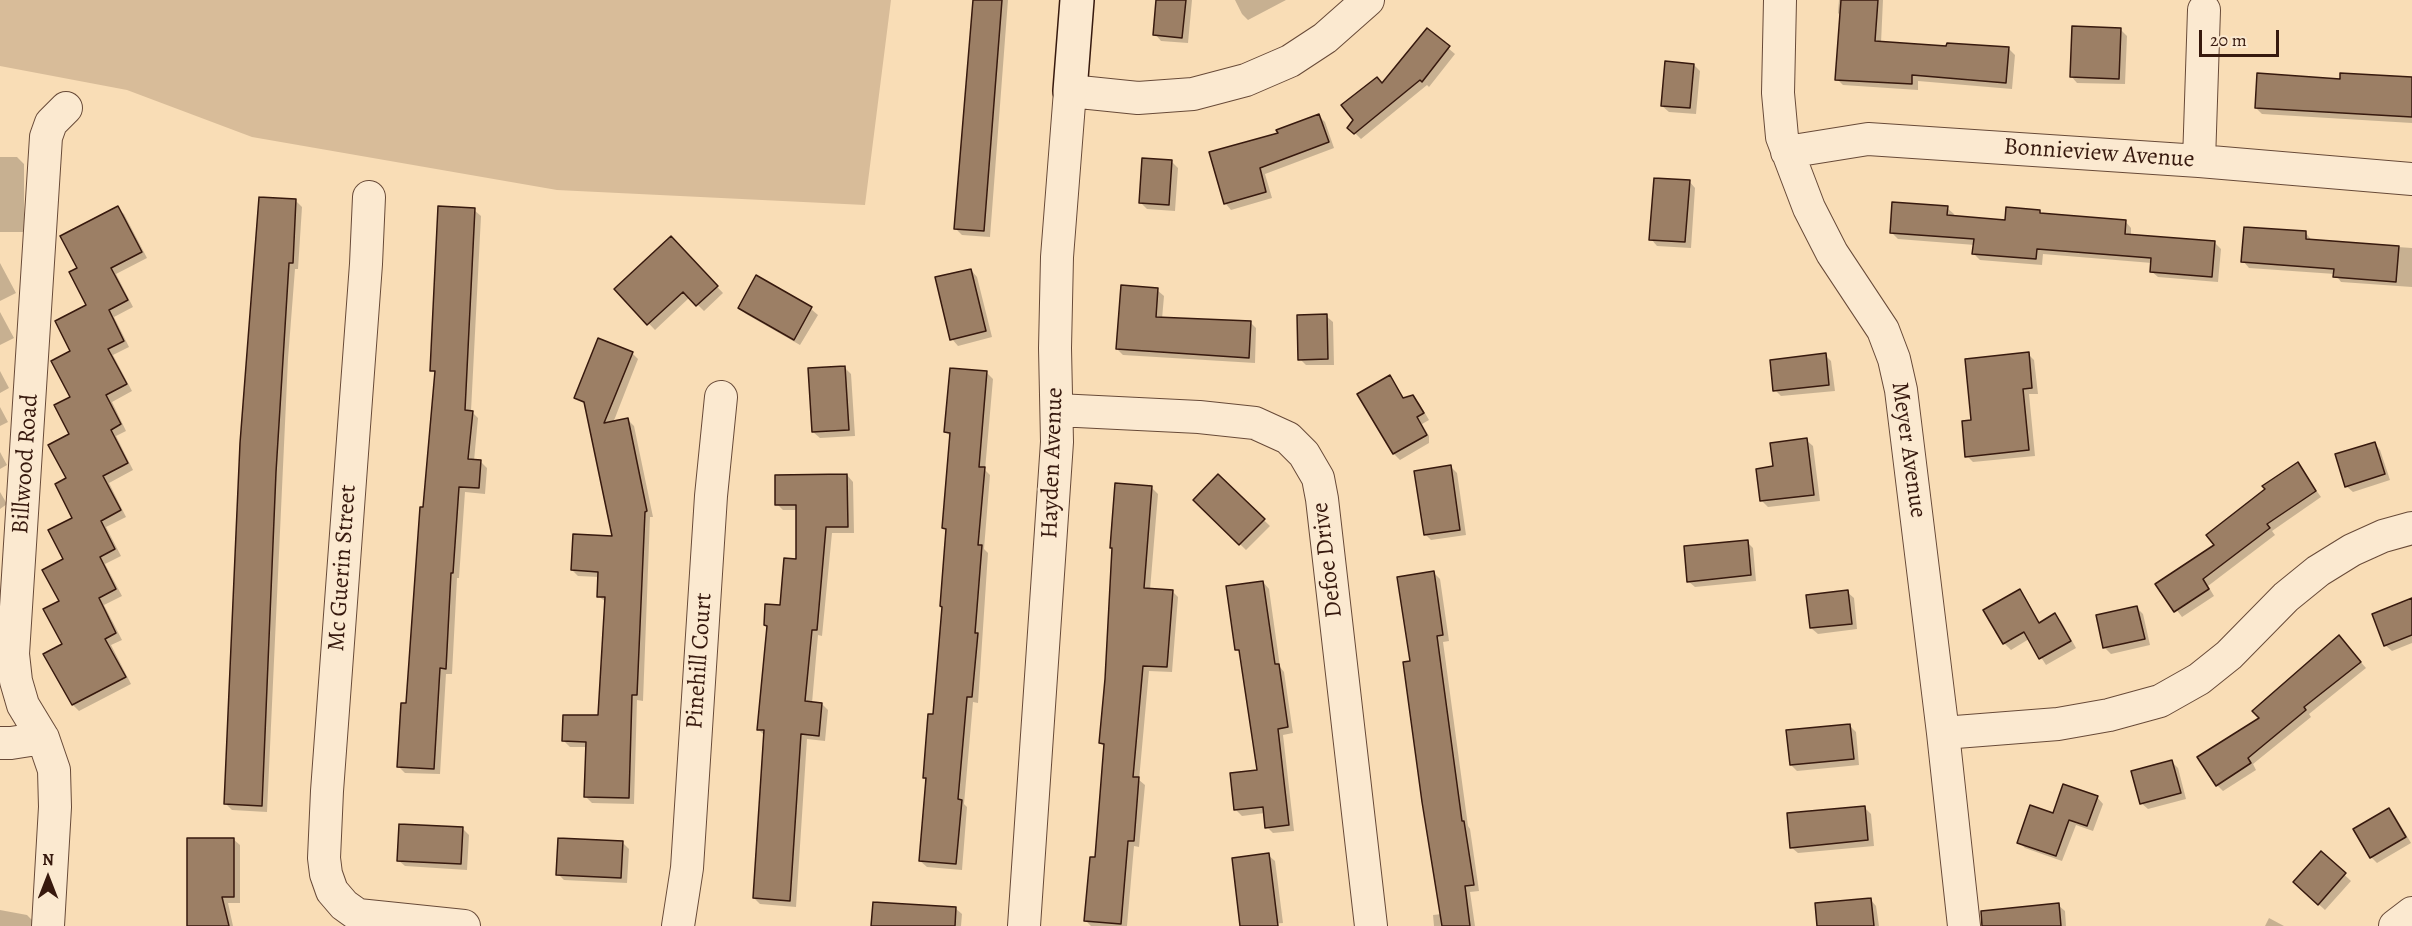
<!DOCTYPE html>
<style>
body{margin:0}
#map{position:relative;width:2412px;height:926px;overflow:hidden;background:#f9ddb6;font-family:Alegreya,serif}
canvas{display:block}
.north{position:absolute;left:18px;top:848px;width:60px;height:60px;-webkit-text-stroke:4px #fbe9d0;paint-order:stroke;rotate:0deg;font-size:16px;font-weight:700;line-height:24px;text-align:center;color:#37190e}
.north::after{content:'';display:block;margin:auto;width:21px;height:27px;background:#37190e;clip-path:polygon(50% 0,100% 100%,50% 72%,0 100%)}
.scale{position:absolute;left:2199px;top:30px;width:80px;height:27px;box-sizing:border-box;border:3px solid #37190e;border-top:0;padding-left:8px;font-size:18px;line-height:21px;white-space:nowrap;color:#37190e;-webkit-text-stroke:4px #fbe9d0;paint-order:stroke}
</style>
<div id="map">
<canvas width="2412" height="926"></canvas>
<div class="north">N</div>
<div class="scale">20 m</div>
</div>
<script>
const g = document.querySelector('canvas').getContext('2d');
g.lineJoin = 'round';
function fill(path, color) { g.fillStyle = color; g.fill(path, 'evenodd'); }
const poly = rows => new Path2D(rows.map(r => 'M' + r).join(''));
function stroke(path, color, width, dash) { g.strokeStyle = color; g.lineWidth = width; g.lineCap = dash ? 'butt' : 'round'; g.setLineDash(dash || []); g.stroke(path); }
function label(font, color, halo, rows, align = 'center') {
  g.font = font + ' Alegreya,serif'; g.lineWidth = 5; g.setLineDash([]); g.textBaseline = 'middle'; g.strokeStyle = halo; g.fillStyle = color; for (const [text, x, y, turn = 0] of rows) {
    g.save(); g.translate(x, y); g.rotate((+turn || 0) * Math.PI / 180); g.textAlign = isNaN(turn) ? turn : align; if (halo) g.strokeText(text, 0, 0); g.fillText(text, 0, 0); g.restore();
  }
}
const green = poly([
 [0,0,891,0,865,205,557,190,252,137,127,90,0,66]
]);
const shadow = poly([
 [974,0,1008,0,990,237,962,235,956,229],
 [1157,0,1192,0,1188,43,1161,41,1155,34],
 [1235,0,1286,0,1248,20,1242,14],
 [1839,0,1883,0,1881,43,2009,49,2015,55,2012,89,1918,81,1918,90,1843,85,1837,79,1841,16,1838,13],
 [2120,29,2127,36,2125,84,2077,83,2071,76],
 [1427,30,1455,54,1429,87,1427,85,1361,139,1349,127],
 [1694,65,1700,71,1696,114,1669,112,1662,106],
 [2412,78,2412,123,2262,114,2256,108,2342,81],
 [1319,116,1325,122,1334,148,1265,174,1272,198,1231,210,1225,203,1280,134],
 [0,157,17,157,24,164,24,232,0,232],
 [1172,162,1178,168,1175,211,1147,209,1141,203],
 [1689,181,1695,188,1691,248,1657,246,1651,239],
 [295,200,302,207,298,269,295,269,288,359,267,812,232,810,226,804],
 [117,208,124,214,147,258,116,274,133,307,114,317,129,347,113,355,132,391,112,402,126,431,116,436,133,470,109,483,126,517,106,527,121,556,105,564,122,596,104,605,122,640,111,645,131,684,79,711,73,705,64,645,65,560,74,519,68,479,72,351,88,305,79,269],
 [1947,208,1954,214,1953,217,2007,222,2039,211,2042,214,2125,221,2131,228,2131,236,2214,242,2221,249,2218,282,2158,277,2151,271,2152,263,2043,254,2042,265,1980,260,1974,254,1975,245,1898,239,1891,232],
 [474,210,481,216,471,411,478,418,474,461,481,462,487,468,485,494,465,492,459,578,457,578,452,674,446,674,440,774,405,773,398,766,408,705,437,375,432,370],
 [2306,233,2312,241,2412,248,2412,287,2341,282,2335,274,2249,268,2243,261],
 [671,238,723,293,704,311,690,297,655,330,616,289],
 [0,263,16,293,0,301],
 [971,270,977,277,992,337,958,346,952,339],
 [757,277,811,309,818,315,800,345,746,314,739,308],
 [1157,290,1164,296,1162,319,1250,322,1256,328,1255,363,1123,355,1117,349],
 [0,312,14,338,0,345],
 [1326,316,1333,322,1334,365,1306,365,1300,359],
 [632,353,638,359,613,423,628,420,634,426,653,517,650,517,643,701,637,700,634,804,592,803,585,796,587,747,570,747,564,741,600,717,606,602,598,596,599,577,578,576,572,570,614,538,586,405,576,398],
 [2028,354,2034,360,2038,394,2029,394,2035,456,1973,462,1967,456,1973,422],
 [1825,355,1831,361,1835,391,1781,396,1775,390],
 [845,368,851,374,855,436,820,438,813,432],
 [0,371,9,388,0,393],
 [986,372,993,379,985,470,990,475,984,549,988,553,978,703,973,702,964,804,967,807,962,870,927,867,920,861,928,781,924,778,934,716,948,532,944,528,951,437,946,432],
 [1390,377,1405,399,1413,397,1419,403,1429,420,1422,424,1429,436,1429,443,1400,460,1394,454],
 [0,407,8,422,0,426],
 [1806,440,1813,446,1820,501,1768,507,1762,501,1775,468],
 [2374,443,2380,450,2390,480,2353,492,2346,486],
 [0,452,7,465,0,469],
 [2297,464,2321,497,2272,531,2275,535,2208,586,2214,596,2182,617,2158,585,2216,546],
 [1451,467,1457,473,1466,535,1431,540,1425,534],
 [847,475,853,482,854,533,832,533,822,636,818,635,812,703,822,704,828,710,825,741,807,739,796,907,760,904,754,898,765,736,758,729,768,628,765,625,781,607,797,561,797,510,783,510,777,504],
 [1218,476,1270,526,1246,550,1195,500],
 [1152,488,1158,494,1150,590,1172,591,1178,597,1172,672,1149,671,1139,780,1145,785,1139,847,1134,846,1127,926,1091,926,1086,921,1096,859,1106,748,1100,743],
 [0,492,7,504,0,509],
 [1747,542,1753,548,1756,581,1695,587,1688,581],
 [1434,573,1440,579,1449,641,1443,642,1468,826,1470,829,1479,891,1470,892,1475,926,1434,926,1433,915,1442,914],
 [1263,582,1269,589,1280,667,1284,672,1293,733,1283,735,1294,831,1273,833,1267,827,1265,813,1242,816,1236,810,1258,771,1241,653,1237,649],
 [2019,591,2025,597,2040,623,2055,615,2061,621,2076,648,2046,665,2029,639,2011,650,2004,643,1985,610],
 [1847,592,1854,598,1857,629,1818,634,1811,628],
 [2412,602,2412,643,2392,651,2385,645],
 [2137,608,2143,614,2150,645,2111,654,2105,648],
 [2345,644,2366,668,2309,714,2311,717,2253,764,2256,770,2223,791,2217,785,2261,719],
 [1850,726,1856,732,1859,765,1797,771,1791,765],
 [2172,762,2178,768,2186,799,2148,809,2141,803],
 [2097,797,2103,804,2093,831,2076,825,2062,861,2025,848,2019,842,2053,815],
 [1864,807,1871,814,1874,846,1798,853,1791,847],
 [2389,810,2395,816,2411,843,2377,863,2371,857],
 [463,829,469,835,467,870,405,866,398,860],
 [233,839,240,845,240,903,228,903,233,926,193,926],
 [622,842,629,849,627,883,564,880,558,874],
 [2321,853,2351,881,2325,910,2301,888],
 [1268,855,1275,861,1283,923,1246,926],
 [1870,899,1876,906,1879,926,1818,926],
 [2058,905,2065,911,2066,926,2021,926],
 [955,908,962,914,961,926,873,926],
 [0,910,27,915,33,921,33,926,0,926],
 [2269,918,2284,926,2265,926]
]);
const building = poly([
 [973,0,1002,0,984,231,954,229,973,0],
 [1156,0,1186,0,1182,38,1153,35,1156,0],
 [1841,0,1878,0,1875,41,1946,46,1947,43,2009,47,2006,83,1912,75,1912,84,1835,80,1841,0],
 [2072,26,2121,28,2119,79,2070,77,2072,26],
 [1427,28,1450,46,1422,82,1420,80,1354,134,1347,128,1353,120,1341,105,1377,77,1382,83,1427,28],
 [1665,61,1694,64,1690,108,1661,106,1665,61],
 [2257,73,2340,79,2340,73,2412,77,2412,117,2255,108,2257,73],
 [1319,114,1329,142,1260,168,1266,192,1224,204,1209,152,1278,133,1276,130,1319,114],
 [1142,158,1172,160,1169,205,1139,203,1142,158],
 [1654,178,1690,180,1685,242,1649,240,1654,178],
 [259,197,296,199,293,263,289,263,276,472,262,806,224,804,240,443,259,197],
 [1892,202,1948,206,1947,215,2005,220,2006,207,2040,210,2040,213,2126,220,2125,234,2215,241,2212,277,2150,272,2151,258,2037,249,2036,259,1972,254,1974,239,1890,233,1892,202],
 [118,206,142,252,111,268,128,300,109,310,124,341,108,349,127,384,106,395,121,424,111,430,128,463,103,476,121,510,101,521,115,549,100,557,116,589,99,598,116,633,105,639,126,677,72,705,43,654,62,644,43,609,59,601,42,570,63,559,48,530,72,518,55,484,66,478,48,445,69,434,54,405,70,397,51,361,70,351,55,321,86,305,69,272,77,268,60,236,118,206],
 [438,206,475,208,465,410,473,411,468,459,481,460,479,488,459,487,453,573,451,573,446,669,440,668,434,769,397,767,401,703,406,703,420,507,423,507,435,371,430,371,438,206],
 [2244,227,2306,231,2306,239,2399,246,2396,282,2333,277,2334,269,2241,262,2244,227],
 [671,236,718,286,696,306,683,292,647,325,614,289,671,236],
 [971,269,986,331,950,340,935,277,971,269],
 [756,275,812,307,794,340,738,308,756,275],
 [1121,285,1158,288,1156,317,1251,321,1249,358,1116,349,1121,285],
 [1327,314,1328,359,1298,360,1297,315,1327,314],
 [598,338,633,352,604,423,628,418,647,511,645,512,637,695,632,695,629,798,584,797,586,742,562,741,563,715,598,715,605,597,597,597,598,572,571,570,573,534,612,536,584,402,574,398,598,338],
 [2029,352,2032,388,2023,389,2029,450,1965,457,1962,421,1971,420,1965,359,2029,352],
 [1826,353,1829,385,1773,391,1770,360,1826,353],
 [845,366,849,430,812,432,808,368,845,366],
 [950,368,987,371,979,467,985,467,978,545,982,545,975,633,978,633,972,697,967,697,958,799,962,800,956,864,919,861,926,778,923,778,928,714,933,714,942,607,940,606,946,529,942,528,950,433,944,432,950,368],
 [1390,375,1403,398,1413,395,1424,413,1417,417,1427,435,1393,454,1357,394,1390,375],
 [1807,438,1814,495,1760,501,1756,469,1773,466,1770,443,1807,438],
 [2375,442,2385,474,2345,487,2335,454,2375,442],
 [2298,462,2316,491,2267,524,2270,528,2203,579,2209,589,2174,612,2155,584,2214,545,2206,535,2265,489,2262,486,2298,462],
 [1451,465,1460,530,1424,535,1414,471,1451,465],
 [847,474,848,527,826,527,817,630,812,630,805,701,822,703,819,736,801,734,790,901,753,898,764,730,757,730,767,626,764,625,765,604,780,605,784,558,796,559,796,505,775,505,775,475,847,474],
 [1218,474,1265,519,1239,545,1193,500,1218,474],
 [1115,483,1152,486,1144,588,1173,590,1167,667,1143,666,1133,777,1139,777,1134,841,1128,841,1121,924,1084,921,1090,857,1095,857,1104,744,1099,743,1105,679,1112,548,1110,548,1115,483],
 [1748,540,1751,575,1687,582,1684,546,1748,540],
 [1434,571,1443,635,1437,636,1462,821,1464,821,1474,885,1465,886,1470,926,1442,926,1422,802,1403,662,1410,661,1397,577,1434,571],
 [1263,581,1275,664,1279,664,1288,727,1278,729,1289,825,1265,828,1263,807,1234,810,1230,773,1257,770,1239,650,1235,650,1226,586,1263,581],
 [2020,589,2039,623,2055,613,2071,641,2039,659,2024,632,2003,644,1983,610,2020,589],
 [1848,590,1852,624,1810,628,1806,595,1848,590],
 [2412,598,2412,635,2384,646,2372,614,2412,598],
 [2137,606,2145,639,2103,648,2096,615,2137,606],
 [2339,635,2361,662,2304,707,2306,710,2248,758,2251,763,2216,786,2197,757,2259,718,2252,711,2339,635],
 [1850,724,1854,759,1790,765,1786,730,1850,724],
 [2172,760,2181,793,2140,804,2131,771,2172,760],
 [2063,784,2098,796,2087,826,2069,820,2056,856,2017,843,2030,805,2053,813,2063,784],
 [1865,806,1868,840,1790,848,1787,813,1865,806],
 [2389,808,2406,837,2370,858,2353,829,2389,808],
 [399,824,463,827,461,864,397,861,399,824],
 [187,838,234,838,234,897,222,897,229,926,187,926,187,838],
 [558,838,623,841,621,878,556,875,558,838],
 [2321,851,2346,873,2318,905,2293,882,2321,851],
 [1269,853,1278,926,1240,926,1232,858,1269,853],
 [1871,898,1874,926,1817,926,1815,903,1871,898],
 [873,902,956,907,955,926,871,926,873,902],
 [2059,903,2061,926,1982,926,1981,911,2059,903]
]);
const street = poly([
 [1780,0,1778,93,1782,137,1809,208,1832,253,1883,330,1894,359,1901,390,1943,733,1964,926],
 [1787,152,1868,139,2199,161,2412,179],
 [2199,161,2204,10],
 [369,197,366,264,327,791,324,858,326,874,332,891,344,905,358,915,464,926],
 [1057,410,1199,417,1255,423,1288,438,1304,454,1318,478,1322,499,1371,926],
 [1943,733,2058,724,2109,715,2160,701,2199,679,2229,655,2286,597,2318,571,2352,550,2383,536,2412,528],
 [0,743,11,743,43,738],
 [48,926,55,807,54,770,43,738,23,705,16,681,13,654,46,137,51,123,66,108],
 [678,926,687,868,711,496,721,397],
 [1024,926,1057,442,1055,348,1057,257,1070,91,1138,98,1193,94,1246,80,1290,61,1325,38,1368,0],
 [2395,926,2412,913]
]);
const secondary = poly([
 [1070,91,1077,0]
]);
const streetNames = [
 ["Bonnieview Avenue",2099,154,4],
 ["Meyer Avenue",1908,450,82],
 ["Hayden Avenue",1053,463,-88],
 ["Billwood Road",26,464,-86],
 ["Defoe Drive",1328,560,-97],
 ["Mc Guerin Street",343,568,-86],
 ["Pinehill Court",700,661,-86]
];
fill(green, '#d8bc99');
fill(shadow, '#0003');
fill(building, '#9c7f65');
stroke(building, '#37190e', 1.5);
stroke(street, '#684a38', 34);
stroke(secondary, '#37190e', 36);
stroke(street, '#fbe9d0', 32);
stroke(secondary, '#fbe9d0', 33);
label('24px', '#37190e', '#fbe9d0', streetNames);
</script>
